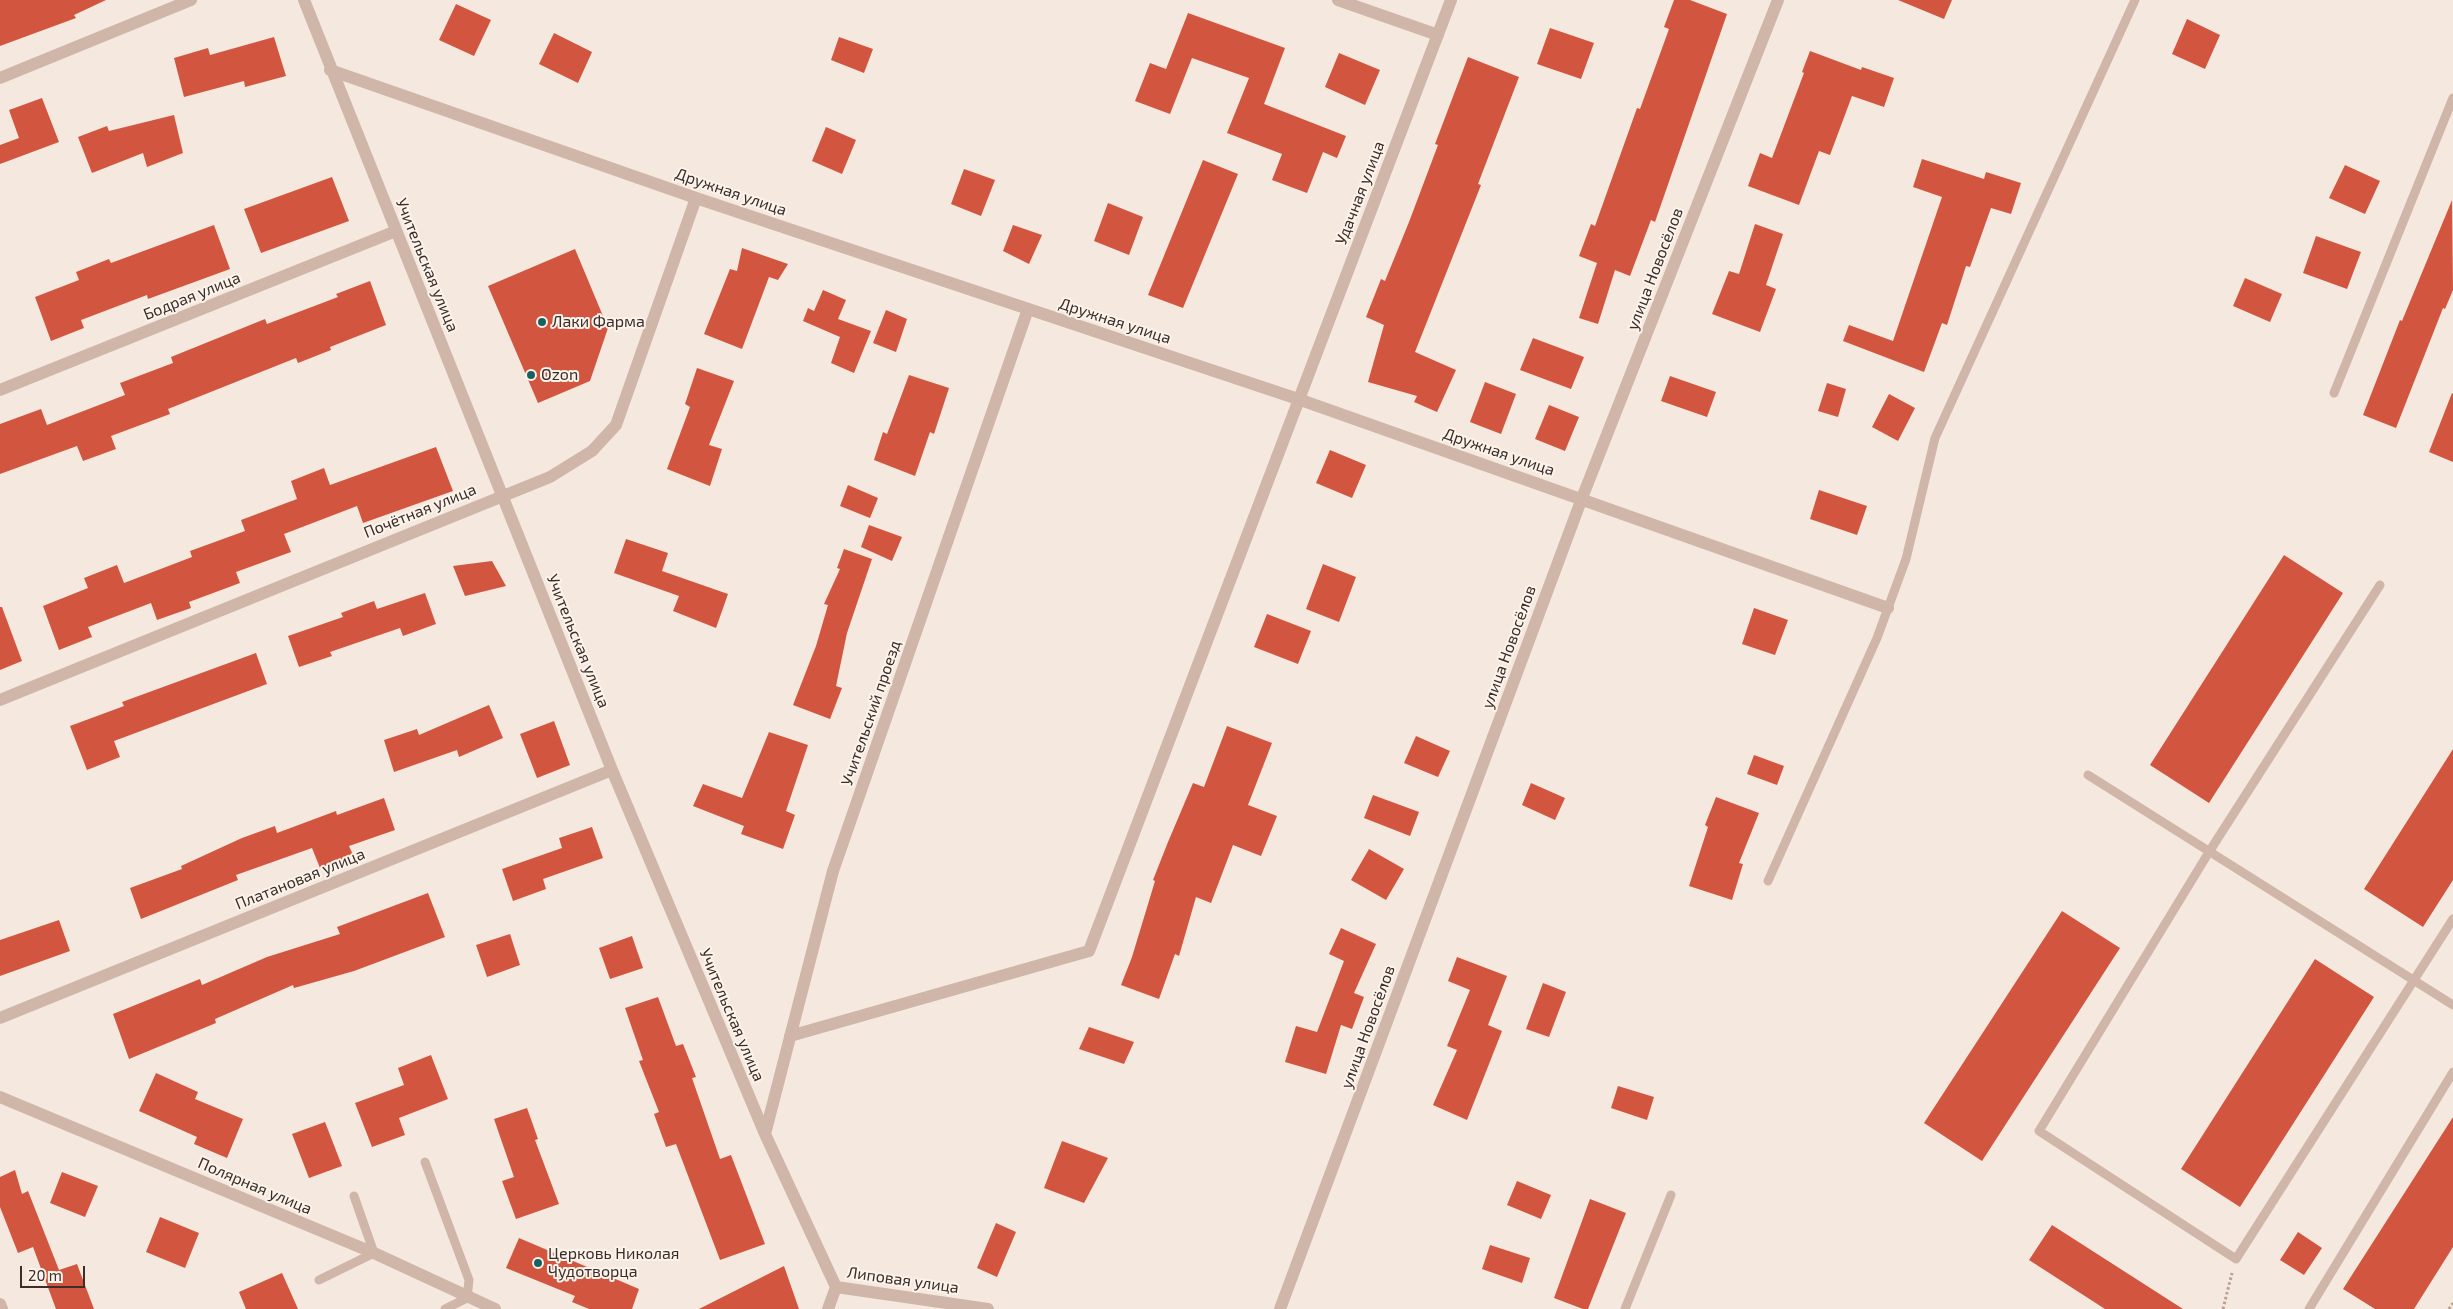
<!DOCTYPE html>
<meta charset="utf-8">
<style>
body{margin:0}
#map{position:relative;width:2453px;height:1309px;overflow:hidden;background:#f5e8de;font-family:"Exo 2",sans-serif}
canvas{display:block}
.scale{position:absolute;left:20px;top:1266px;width:65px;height:22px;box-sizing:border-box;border:2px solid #3b2d29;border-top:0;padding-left:6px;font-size:15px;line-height:18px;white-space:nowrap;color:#3b2d29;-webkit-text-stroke:4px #fcf3eb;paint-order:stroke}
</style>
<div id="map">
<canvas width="2453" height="1309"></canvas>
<div class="scale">20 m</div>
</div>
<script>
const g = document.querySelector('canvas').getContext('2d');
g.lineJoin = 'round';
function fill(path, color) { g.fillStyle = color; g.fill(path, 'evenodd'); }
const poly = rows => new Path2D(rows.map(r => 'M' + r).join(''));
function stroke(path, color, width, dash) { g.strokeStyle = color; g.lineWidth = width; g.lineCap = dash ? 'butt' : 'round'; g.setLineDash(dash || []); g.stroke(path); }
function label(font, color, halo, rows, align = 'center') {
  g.font = font + ' "Exo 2",sans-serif'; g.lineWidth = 4; g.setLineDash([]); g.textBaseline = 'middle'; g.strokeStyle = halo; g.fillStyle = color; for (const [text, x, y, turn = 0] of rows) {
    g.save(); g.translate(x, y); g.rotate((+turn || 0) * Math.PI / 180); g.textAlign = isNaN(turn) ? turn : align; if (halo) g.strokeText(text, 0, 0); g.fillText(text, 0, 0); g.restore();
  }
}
const building = poly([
 [0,0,106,0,74,15,76,18,0,46],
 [1674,0,1690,0,1727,14,1655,222,1651,220,1630,276,1615,270,1598,324,1579,318,1597,263,1579,256,1591,224,1595,226,1637,108,1640,109,1669,29,1664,27],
 [1898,0,1952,0,1944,19],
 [456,4,491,20,474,56,439,40],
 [1188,13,1285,48,1264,104,1346,136,1337,158,1323,152,1307,193,1272,180,1282,154,1227,133,1249,78,1192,58,1170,114,1135,101,1150,63,1166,69],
 [2187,19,2220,35,2205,69,2172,54],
 [1550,28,1594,43,1581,79,1537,64],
 [554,33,592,52,578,83,539,64],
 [274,37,286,76,245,87,244,81,184,97,174,58,208,48,210,55],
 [839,37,873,49,864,73,831,60],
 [1810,51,1861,70,1862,67,1894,78,1884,107,1852,96,1830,155,1819,151,1799,205,1748,186,1760,153,1772,158,1804,73,1802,72],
 [1339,53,1380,70,1365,105,1325,87],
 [1468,57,1519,77,1478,184,1481,185,1415,352,1456,370,1437,412,1414,402,1417,396,1368,382,1384,325,1366,317,1381,279,1385,281,1409,222,1438,145,1435,144],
 [42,98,59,142,0,164,0,145,19,138,9,110],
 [174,115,183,153,147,167,143,153,92,173,78,137,107,126,109,131],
 [826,127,856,140,842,174,812,161],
 [1922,159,1984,179,1986,172,2021,183,2011,214,1991,208,1970,267,1966,266,1947,325,1942,323,1924,372,1843,341,1849,325,1893,341,1942,197,1913,187],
 [1203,160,1238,174,1183,308,1148,295],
 [2345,165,2380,181,2365,214,2329,198],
 [964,169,995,180,981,216,951,204],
 [332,177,349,221,261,253,244,209],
 [2452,200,2453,290,2445,309,2443,308,2396,428,2363,415,2400,320,2402,321],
 [1108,203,1143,217,1129,255,1094,241],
 [1755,224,1783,234,1766,285,1776,289,1760,332,1712,314,1729,271,1739,274],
 [214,225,230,269,148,299,147,295,81,320,84,328,51,341,35,297,79,280,76,272,109,259,111,263],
 [1013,225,1042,235,1029,264,1003,251],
 [2316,236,2361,252,2347,289,2303,273],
 [742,248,788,264,778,280,769,277,742,349,704,334,730,269,737,271],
 [575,249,608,328,590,381,538,403,488,286],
 [2245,278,2282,294,2270,322,2233,306],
 [370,281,386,325,330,347,331,350,298,363,296,358,168,409,170,414,111,436,116,449,83,461,77,446,0,474,0,424,41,409,47,425,125,395,120,383,173,363,171,357,265,319,267,324,338,297,336,294],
 [823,290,846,300,838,319,871,331,854,373,831,363,840,337,803,321,808,308,814,311],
 [886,310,907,319,896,352,873,343],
 [1533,338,1584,357,1571,389,1520,370],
 [697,368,734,381,709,445,722,449,710,486,667,469,690,407,685,404],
 [909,375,949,388,934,434,930,432,915,476,874,460,883,432,887,434],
 [1670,376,1716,392,1707,417,1661,401],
 [1485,382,1516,394,1501,434,1470,422],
 [1827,383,1846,389,1838,417,1818,411],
 [2452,393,2453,394,2453,462,2429,452],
 [1889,394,1915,408,1898,441,1872,427],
 [1549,405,1579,417,1565,451,1535,439],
 [436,447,453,491,363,523,357,506,284,534,291,552,236,572,240,583,189,602,191,608,157,620,151,603,88,627,92,637,59,650,43,606,88,588,84,578,117,565,124,583,192,557,190,551,245,531,241,520,297,499,291,481,324,468,330,485],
 [1330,450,1366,465,1352,498,1316,483],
 [848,485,878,498,870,518,840,506],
 [1819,490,1867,506,1857,535,1810,519],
 [869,525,902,537,892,561,861,547],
 [626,539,668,553,662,571,728,594,716,628,673,611,679,596,614,573],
 [844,549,872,559,847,633,836,686,842,688,830,719,793,705,816,646,828,605,824,604,840,569,837,568],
 [2284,555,2343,593,2209,803,2150,765],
 [492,561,506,586,465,596,453,566],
 [1323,564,1356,577,1339,622,1306,609],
 [425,593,436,624,403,636,400,628,330,652,332,656,299,667,288,636,343,617,341,613,374,601,377,609],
 [0,607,2,607,22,661,0,670],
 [1754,608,1788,620,1775,655,1742,644],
 [1267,614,1311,631,1298,664,1254,647],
 [256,653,267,684,114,741,120,757,87,770,70,726,124,706,122,702],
 [489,705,503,738,459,757,457,750,394,772,384,740,417,729,419,735],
 [554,721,570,765,537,778,520,734],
 [1227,726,1272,743,1248,805,1277,816,1261,856,1233,845,1211,903,1196,897,1179,956,1175,954,1159,999,1121,985,1132,957,1155,881,1153,880,1168,842,1193,783,1204,787],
 [769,732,808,745,786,811,795,815,783,849,741,834,744,826,693,806,703,784,742,798],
 [1416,736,1450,751,1438,777,1404,763],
 [2453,749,2453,880,2423,927,2364,889],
 [1754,755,1784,766,1777,785,1747,774],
 [1531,783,1565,798,1555,820,1522,805],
 [1373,795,1419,812,1410,836,1364,818],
 [1716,797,1759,813,1739,863,1743,864,1732,900,1689,886,1708,827,1705,825],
 [384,798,395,830,349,846,353,855,320,868,312,848,236,875,238,880,141,919,130,888,182,869,181,866,242,838,275,826,277,833,336,811,337,815],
 [592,827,603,858,543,879,546,889,513,901,502,869,562,848,559,838],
 [1369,849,1404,869,1386,900,1351,880],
 [428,893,445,937,354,971,294,988,293,985,215,1019,216,1023,129,1059,113,1014,200,979,202,985,267,957,340,934,337,927],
 [2062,911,2120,948,1982,1161,1924,1123],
 [59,920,70,951,0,976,0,940],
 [1341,928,1376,944,1354,993,1364,997,1352,1029,1341,1025,1326,1074,1285,1062,1296,1026,1317,1032,1344,961,1329,954],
 [510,934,520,965,487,977,476,945],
 [632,936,643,968,610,979,599,948],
 [1457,957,1507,976,1488,1025,1502,1031,1467,1120,1433,1105,1457,1050,1447,1046,1470,990,1448,981],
 [2315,959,2374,997,2240,1207,2181,1169],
 [1543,983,1566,992,1549,1037,1526,1029],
 [658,997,676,1046,683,1044,696,1077,692,1078,720,1159,731,1155,765,1244,720,1260,676,1144,666,1147,654,1114,659,1112,639,1061,643,1060,625,1008],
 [1089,1027,1134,1042,1124,1064,1079,1049],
 [431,1055,448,1099,399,1118,405,1135,372,1147,355,1103,404,1085,398,1068],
 [156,1073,198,1092,195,1099,243,1119,227,1158,194,1144,197,1137,139,1111],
 [1618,1086,1654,1097,1647,1120,1611,1108],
 [527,1108,538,1139,535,1140,559,1204,516,1219,502,1181,514,1177,494,1119],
 [2453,1117,2453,1247,2414,1309,2375,1309,2343,1289],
 [325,1122,342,1166,309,1178,292,1134],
 [1062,1141,1108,1158,1084,1203,1044,1188],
 [15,1170,22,1194,28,1191,59,1270,77,1264,94,1309,56,1309,33,1247,18,1253,0,1207,0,1177],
 [62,1172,98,1186,85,1217,50,1203],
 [1517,1181,1551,1195,1541,1219,1507,1205],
 [1590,1199,1626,1213,1588,1309,1583,1309,1554,1298],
 [160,1217,199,1233,185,1268,146,1252],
 [996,1223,1016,1232,997,1277,977,1268],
 [2052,1225,2183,1309,2105,1309,2029,1260],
 [2298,1232,2322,1248,2304,1275,2280,1260],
 [519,1238,639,1289,632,1309,589,1309,572,1302,575,1296,506,1268],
 [1490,1245,1530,1258,1522,1283,1482,1269],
 [784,1266,799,1309,699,1309],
 [282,1273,298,1309,246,1309,239,1292]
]);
const path = poly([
 [2223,1309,2232,1273],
 [2449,1309,2453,1303]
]);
const service = poly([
 [2334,393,2453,98],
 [2380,585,2209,852,2039,1131,2236,1259,2453,919],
 [2088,775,2453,1005],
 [1768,881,1877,638,1906,559,1935,438,2135,0],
 [425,1162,469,1280,467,1298,445,1309],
 [319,1280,374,1253,354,1196],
 [1625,1309,1671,1195],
 [2309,1309,2453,1072]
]);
const minor = poly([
 [304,0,612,770,765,1134,836,1287],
 [1338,0,1438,35],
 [330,70,696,198,1298,399,1888,608],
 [0,78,191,0],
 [0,390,396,231],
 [0,700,550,477,592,451,616,425,696,198],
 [0,1018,612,770],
 [790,1036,1089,951,1451,0],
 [0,1097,374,1253,495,1309],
 [765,1134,833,871,1028,309],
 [836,1287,988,1309],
 [0,1304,2,1309],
 [828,1309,836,1287],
 [1280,1309,1582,498,1778,0]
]);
const markers = [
 [542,322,5,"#196160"],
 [531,375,5,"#196160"],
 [538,1263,5,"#196160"]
];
const streetNames = [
 ["Дружная улица",731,192,19],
 ["Удачная улица",1360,193,-69],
 ["Учительская улица",427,265,68],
 ["улица Новосёлов",1655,269,-69],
 ["Бодрая улица",192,296,-22],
 ["Дружная улица",1115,321,18],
 ["Дружная улица",1499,452,19],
 ["Почётная улица",420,511,-22],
 ["Учительская улица",578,641,68],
 ["улица Новосёлов",1509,647,-70],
 ["Учительский проезд",871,713,-71],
 ["Платановая улица",300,879,-22],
 ["Учительская улица",732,1015,67],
 ["улица Новосёлов",1368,1027,-70],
 ["Полярная улица",255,1186,23],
 ["Липовая улица",903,1280,8]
];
const poiNames = [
 ["Лаки Фарма",552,322],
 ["Ozon",541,375],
 ["Церковь Николая",548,1254],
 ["Чудотворца",548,1272]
];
fill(building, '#d2563f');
stroke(path, '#bba092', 3, [2.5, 2.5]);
stroke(service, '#cfb6a8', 9);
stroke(minor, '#cfb6a8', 12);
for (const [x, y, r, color] of markers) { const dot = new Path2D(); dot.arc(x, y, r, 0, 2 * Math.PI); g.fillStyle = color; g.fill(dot); stroke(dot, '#fcf3eb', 2); }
label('16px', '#3b2d29', '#fcf3eb', streetNames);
label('16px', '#3b2d29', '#fcf3eb', poiNames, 'left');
</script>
